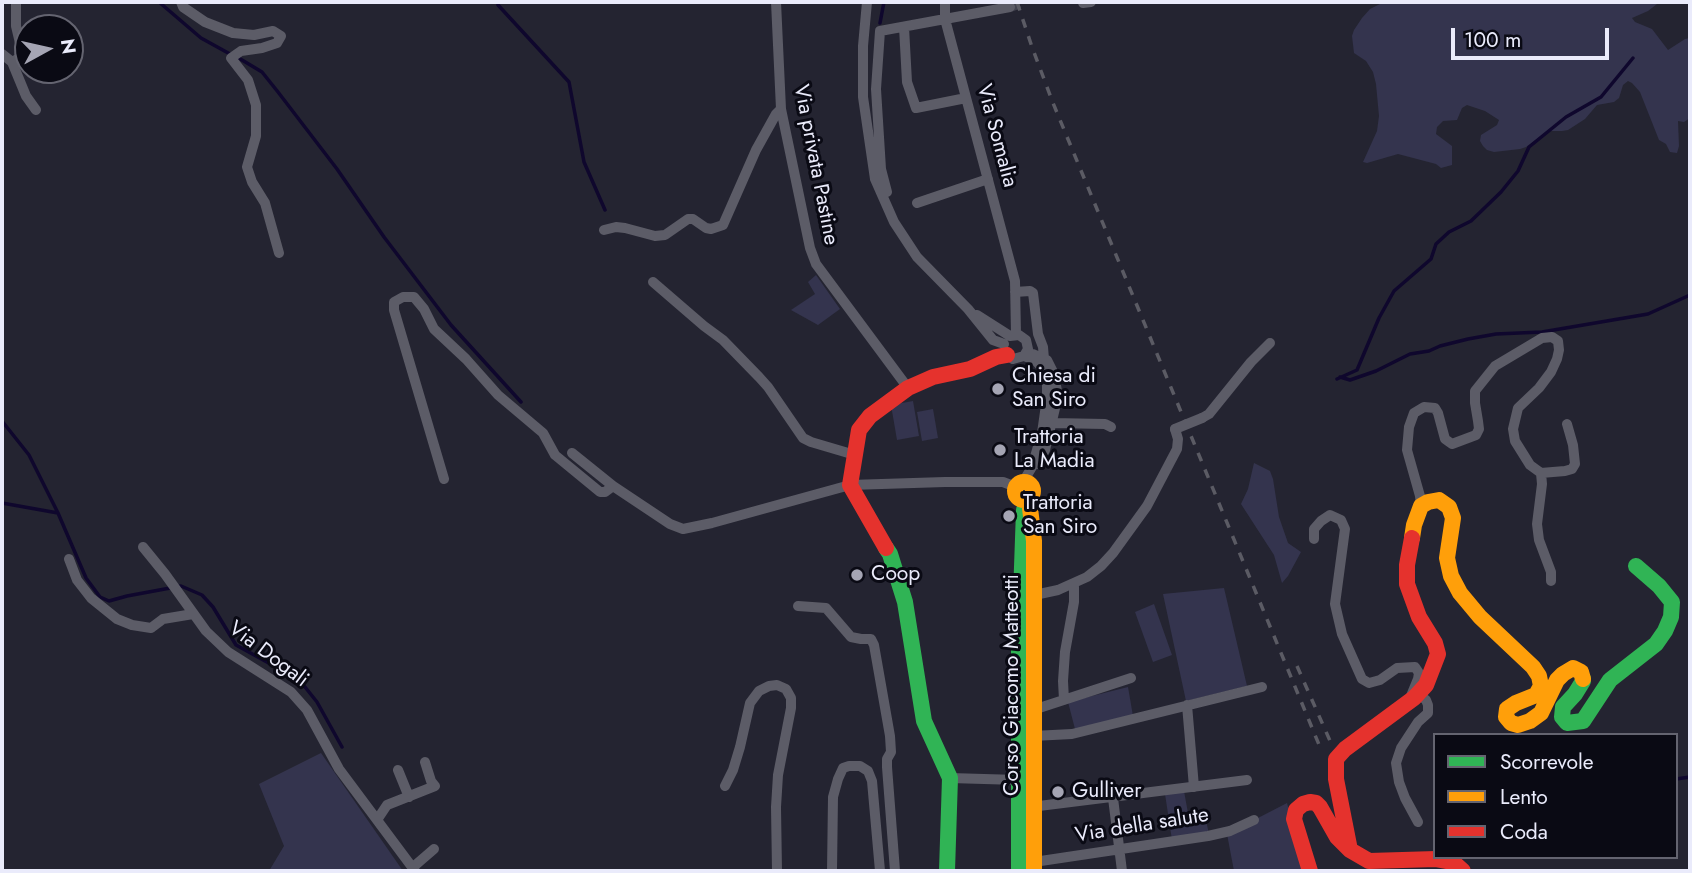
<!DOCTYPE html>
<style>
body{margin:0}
#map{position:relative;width:1692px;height:873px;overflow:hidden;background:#242431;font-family:Jost,sans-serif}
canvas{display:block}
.frame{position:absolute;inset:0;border:4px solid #eaebfb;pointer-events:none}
.legend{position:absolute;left:1433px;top:733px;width:245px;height:126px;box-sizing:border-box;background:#0a0a14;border:2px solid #646470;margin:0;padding:9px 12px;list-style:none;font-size:21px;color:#eaebfb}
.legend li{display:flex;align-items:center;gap:14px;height:35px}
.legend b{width:35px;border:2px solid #646470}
.north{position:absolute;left:14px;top:14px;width:70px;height:70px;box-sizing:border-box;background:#0a0a14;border:2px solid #646470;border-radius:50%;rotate:82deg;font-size:19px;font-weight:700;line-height:28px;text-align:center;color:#eaebfb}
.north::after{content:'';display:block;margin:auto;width:24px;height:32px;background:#a5a5b4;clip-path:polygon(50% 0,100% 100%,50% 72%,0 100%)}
.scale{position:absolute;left:1451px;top:28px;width:158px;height:32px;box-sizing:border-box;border:4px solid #eaebfb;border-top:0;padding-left:9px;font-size:21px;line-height:24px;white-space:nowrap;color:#eaebfb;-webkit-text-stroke:5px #0a0a14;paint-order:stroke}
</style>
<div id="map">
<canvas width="1692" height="873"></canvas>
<div class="frame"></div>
<ul class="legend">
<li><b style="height:9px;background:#30b455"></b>Scorrevole</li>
<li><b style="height:9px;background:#ff9f0a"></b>Lento</li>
<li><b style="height:9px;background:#e5322d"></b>Coda</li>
</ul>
<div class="north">N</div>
<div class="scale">100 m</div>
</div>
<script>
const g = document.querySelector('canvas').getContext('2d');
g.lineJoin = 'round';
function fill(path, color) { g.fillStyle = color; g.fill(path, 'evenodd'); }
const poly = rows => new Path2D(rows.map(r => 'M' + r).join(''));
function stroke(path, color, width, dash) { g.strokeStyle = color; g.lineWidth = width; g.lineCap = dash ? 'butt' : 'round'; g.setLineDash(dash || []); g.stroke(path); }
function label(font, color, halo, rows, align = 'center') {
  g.font = font + ' Jost,sans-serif'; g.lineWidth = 6; g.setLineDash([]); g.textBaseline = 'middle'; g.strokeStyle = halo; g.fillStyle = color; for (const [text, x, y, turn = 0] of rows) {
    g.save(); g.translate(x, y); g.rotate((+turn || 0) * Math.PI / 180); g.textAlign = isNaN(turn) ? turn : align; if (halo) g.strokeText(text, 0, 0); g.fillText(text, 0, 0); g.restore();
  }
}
const green = poly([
 [1384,2,1653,2,1657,4,1648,11,1632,18,1635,22,1652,29,1668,50,1685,39,1690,38,1690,118,1684,122,1678,121,1679,146,1677,153,1670,152,1666,144,1659,140,1640,92,1632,83,1628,81,1623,85,1619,98,1614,102,1597,105,1585,119,1568,130,1562,131,1549,131,1526,147,1520,149,1494,152,1487,150,1483,146,1480,141,1481,135,1497,125,1499,120,1485,111,1467,105,1462,108,1457,120,1443,121,1437,127,1436,134,1452,146,1452,165,1441,168,1436,164,1398,154,1367,163,1363,162,1377,131,1379,116,1376,84,1373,72,1366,61,1354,53,1352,36,1354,30,1362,18,1370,9],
 [816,275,840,309,818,325,791,310,815,294,808,282],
 [913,401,919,436,897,440,891,405],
 [933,409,938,438,922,441,917,412],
 [1254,463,1270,471,1273,479,1279,517,1288,543,1301,552,1288,576,1282,583,1274,555,1241,504,1248,489],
 [1224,588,1247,686,1186,701,1163,594],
 [1154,604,1172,655,1153,662,1135,612],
 [1128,687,1133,716,1075,729,1068,702],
 [321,753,403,871,269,871,284,846,259,784],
 [1184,791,1188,813,1204,811,1209,834,1172,840,1165,794],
 [1287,803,1306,871,1234,871,1227,834]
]);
const stream = poly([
 [159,2,201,38,230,54],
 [498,5,569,82,584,162,605,210],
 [880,23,884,2],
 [237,57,262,72,278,92,337,169,384,237,451,325,521,402],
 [1340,377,1350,380,1376,371,1410,354,1429,351,1440,346,1468,339,1496,334,1542,332,1648,314,1690,295],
 [1337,379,1357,370,1379,318,1394,291,1431,259,1436,244,1449,232,1471,221,1501,192,1518,171,1529,147,1566,117,1601,97,1633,58],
 [2,421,29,455,58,513,86,578,100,597,109,601,127,596,181,586,202,595,213,607,236,645,285,672,305,687,317,702,342,747],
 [2,503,58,513],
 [1676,779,1690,777]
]);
const streetTunnel = poly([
 [1010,7,1024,2]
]);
const street = poly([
 [181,2,183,7,205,22,233,33,254,35,273,31,281,36,277,43,262,48,241,51,231,58,248,80,256,105,256,136,247,167,252,182,265,203,279,253],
 [776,2,781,109,810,248,816,264,908,388],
 [867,2,863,46,863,97,875,179,894,222,917,257,968,309,993,340,1004,344],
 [945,2,945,19,1015,281,1016,335],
 [1083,3,1091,2],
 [904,27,907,82,916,108,966,98],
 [2,54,12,62,26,96,36,110],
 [12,62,19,58,20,52,20,43,16,26,16,2],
 [887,192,881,169,876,89,880,31,1010,7],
 [917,203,988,179],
 [604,230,616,227,625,228,655,236,665,235,688,219,693,219,706,228,711,229,723,225,756,150,776,114,781,109],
 [653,282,704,326,723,340,759,377,768,387,803,438,811,442,855,455],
 [1015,292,1030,291,1033,293,1038,334,1043,347,1044,359],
 [977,315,1010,336],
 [1010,336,1019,335,1026,340,1028,349,1024,356],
 [1005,351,1007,355,1013,359,1024,356,1035,360,1043,369,1047,383,1047,398,1042,433,1032,467,1023,482],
 [1033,354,1047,360,1054,374,1057,391,1056,404,1045,450,1038,464],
 [1202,418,1209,414,1251,362,1270,343],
 [1052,423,1105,424,1111,427],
 [572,453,613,486,670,524,683,529,712,523,850,485,945,482,1003,482,1016,487],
 [1541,473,1542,484,1537,524,1539,540,1551,572,1551,581],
 [444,479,394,310,394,302,403,297,414,297,424,309,434,329,466,359,498,395,543,433,555,455,600,492,605,492,613,486],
 [1421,506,1420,496,1407,450,1409,427,1414,413,1424,407,1435,408,1438,413,1445,439,1452,444,1476,435,1479,429,1478,421,1475,403,1475,391,1495,366,1542,338,1552,337,1558,341,1559,350,1557,359,1551,372,1539,388,1518,408,1513,429,1515,441,1530,465,1541,473,1565,471,1572,469,1575,464,1573,445,1567,424],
 [1314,539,1314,529,1321,521,1330,515,1341,520,1345,529,1335,604,1342,634,1362,679,1369,683,1380,680,1397,668,1415,667,1419,673,1418,679,1411,696],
 [143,547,165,574,206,631,228,652,291,692,307,710,339,769,415,871],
 [69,559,77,580,91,598,117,619,132,625,151,628,163,619,193,614],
 [1030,596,1058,590,1087,577,1101,566,1113,553,1147,506,1177,449,1178,439,1175,429],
 [798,606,826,608,851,637,861,639,871,639,874,645,890,736,891,752,887,759,887,767,895,871],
 [1418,694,1426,700,1428,705,1428,713,1418,722,1401,748,1396,763,1399,782,1405,798,1418,822],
 [1064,700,1063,681,1065,652,1074,602,1074,583],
 [1187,705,1194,787],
 [1033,710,1131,678],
 [1033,736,1072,734,1262,687],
 [398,770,409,797],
 [950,778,1018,780],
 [725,786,733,770,740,747,750,703,759,691,769,686,777,685,786,689,791,698,791,708,778,775,776,807,777,871],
 [1113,798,1122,871],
 [1028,809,1039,806,1247,780],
 [377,820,387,805,435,786,431,781,425,762],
 [1034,862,1208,836,1230,831,1254,820],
 [412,868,434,849],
 [832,871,833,797,838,779,843,768,849,766,860,766,868,771,872,781,880,871]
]);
const fast = poly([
 [886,548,890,554,905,602,924,721,950,778,947,871],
 [1583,679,1583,681,1575,694,1563,707,1562,717,1567,723,1583,721,1610,680,1656,644,1665,631,1671,617,1672,602,1659,586,1636,566],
 [1019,871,1019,652,1024,510]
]);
const slow = poly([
 '1015 491a9 9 0 1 1 18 0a9 9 0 1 1-18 0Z',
 [1029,500,1034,541,1034,871],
 [1412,538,1414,525,1421,506,1428,502,1439,500,1449,507,1453,518,1447,558,1451,576,1460,593,1480,617,1533,667,1539,676,1541,686,1536,695,1516,703,1507,709,1506,717,1511,723,1518,725,1530,721,1541,713,1557,680,1563,674,1573,668,1581,672,1583,679]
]);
const jam = poly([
 [886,548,850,485,859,430,870,416,908,388,933,377,970,369,996,357,1007,355],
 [1350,850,1336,779,1336,759,1345,749,1414,698,1426,685,1438,654,1435,643,1419,617,1407,584,1407,565,1412,538],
 [1310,871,1294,819,1296,810,1303,804,1310,802,1316,803,1320,807,1337,837,1350,850,1369,861,1436,859,1453,862,1463,871]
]);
const rail = poly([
 [1017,2,1032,47,1053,103,1320,747],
 [1297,666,1331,743]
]);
const streetBridge = poly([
 [1175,429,1202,418]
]);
const markers = [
 [998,389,7,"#a5a5b4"],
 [1000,450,7,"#a5a5b4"],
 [1009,516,7,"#a5a5b4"],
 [857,575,7,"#a5a5b4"],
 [1058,792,7,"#a5a5b4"]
];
const streetNames = [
 ["Via Somalia",996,136,75],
 ["Via privata Pastine",815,165,79],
 ["Via Dogali",268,655,37],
 ["Corso Giacomo Matteotti",1013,685,-90],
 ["Via della salute",1142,826,-9]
];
const poiNames = [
 ["Chiesa di",1012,377],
 ["San Siro",1012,401],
 ["Trattoria",1014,438],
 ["La Madia",1014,462],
 ["Trattoria",1023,504],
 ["San Siro",1023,528],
 ["Coop",871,575],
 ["Gulliver",1072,792]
];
fill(green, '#34344e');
stroke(stream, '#0f072d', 3.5);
stroke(streetTunnel, '#42424f', 10, [10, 5]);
stroke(street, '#5c5c67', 10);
stroke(fast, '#30b455', 16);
stroke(slow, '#ff9f0a', 16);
stroke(jam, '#e5322d', 16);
stroke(rail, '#5b5b64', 3.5, [9, 9]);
stroke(streetBridge, '#5c5c67', 10);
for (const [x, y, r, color] of markers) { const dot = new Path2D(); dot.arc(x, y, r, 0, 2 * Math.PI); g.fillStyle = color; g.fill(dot); stroke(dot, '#0a0a14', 2.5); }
label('21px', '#eaebfb', '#0a0a14', streetNames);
label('21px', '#eaebfb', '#0a0a14', poiNames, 'left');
</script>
